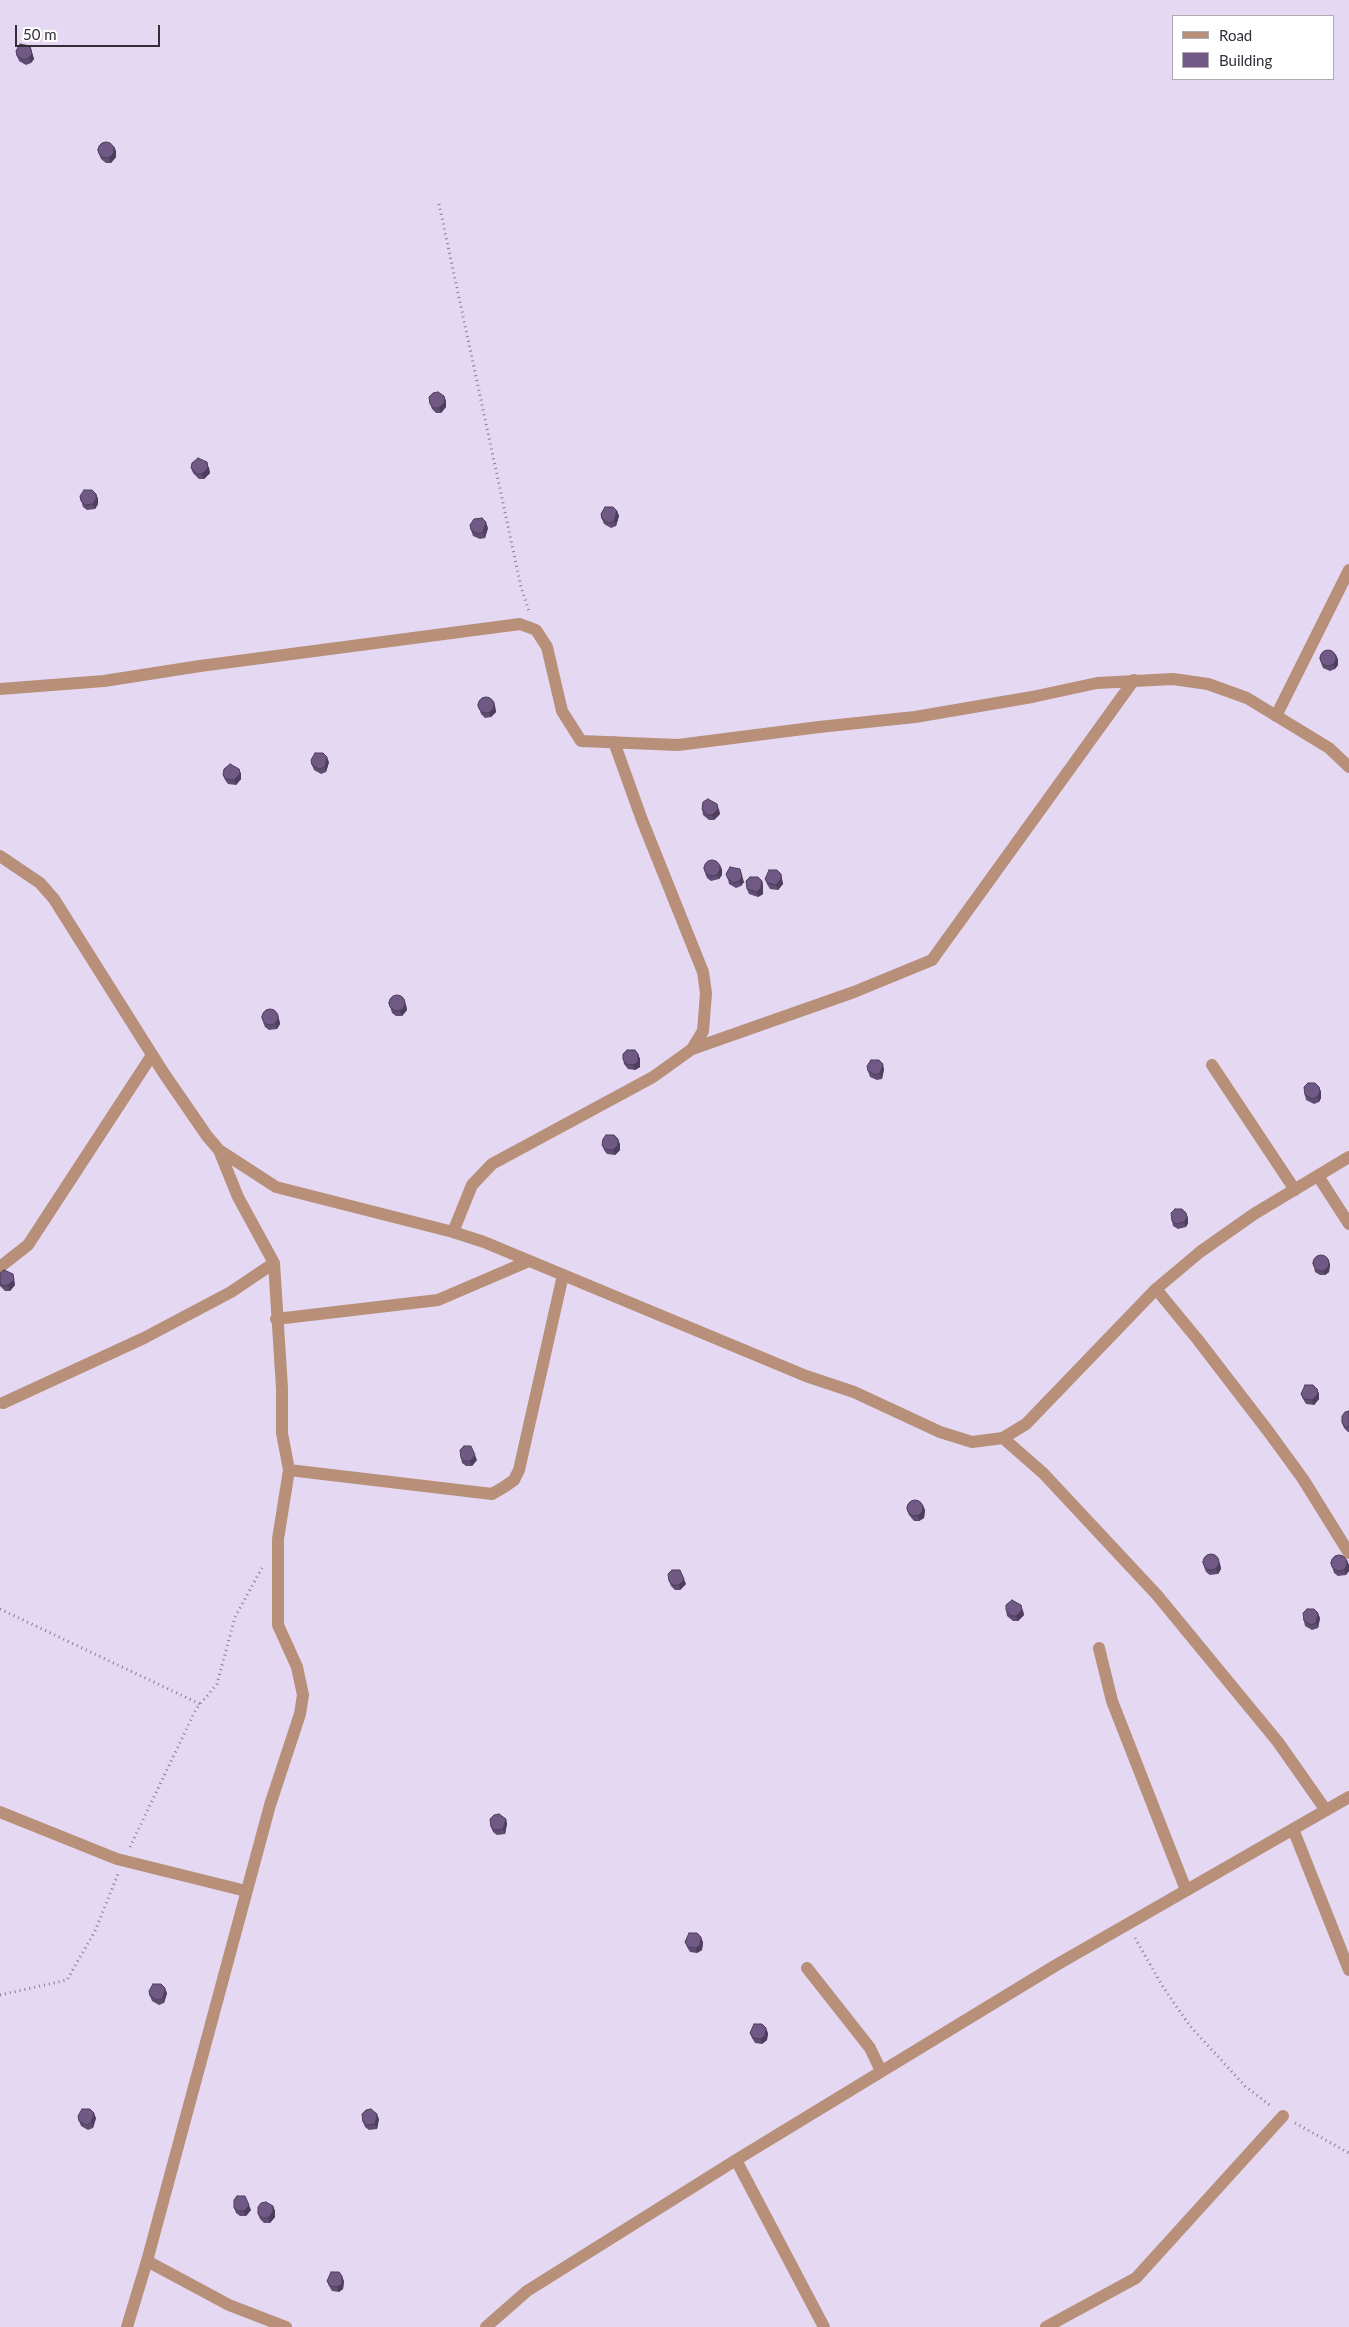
<!DOCTYPE html>
<style>
body{margin:0}
#map{position:relative;width:1349px;height:2327px;overflow:hidden;background:#e5d8f3;font-family:Lato,sans-serif}
canvas{display:block}
.legend{position:absolute;left:1172px;top:15px;width:162px;height:65px;box-sizing:border-box;background:#fff;border:1px solid #adabaf;margin:0;padding:6px 9px;list-style:none;font-size:15px;color:#332e38}
.legend li{display:flex;align-items:center;gap:10px;height:25px}
.legend b{width:25px;border:1px solid #adabaf}
.scale{position:absolute;left:15px;top:25px;width:145px;height:22px;box-sizing:border-box;border:2px solid #332e38;border-top:0;padding-left:6px;font-size:15px;line-height:18px;white-space:nowrap;color:#332e38;-webkit-text-stroke:4px #fff;paint-order:stroke}
</style>
<div id="map">
<canvas width="1349" height="2327"></canvas>
<ul class="legend">
<li><b style="height:6px;background:#b88f78"></b>Road</li>
<li><b style="height:14px;background:#705985"></b>Building</li>
</ul>
<div class="scale">50 m</div>
</div>
<script>
const g = document.querySelector('canvas').getContext('2d');
g.lineJoin = 'round';
const poly = rows => new Path2D(rows.map(r => 'M' + r).join(''));
function stroke(path, color, width, dash) { g.strokeStyle = color; g.lineWidth = width; g.lineCap = dash ? 'butt' : 'round'; g.setLineDash(dash || []); g.stroke(path); }
function fill(path, color) { g.fillStyle = color; g.fill(path, 'evenodd'); }
const path = poly([
 [439,204,521,587,529,611],
 [0,1609,200,1704],
 [130,1847,196,1709,217,1684,235,1617,262,1568],
 [1135,1938,1163,1987,1190,2026,1245,2086,1271,2106],
 [0,1995,67,1980,95,1931,118,1874],
 [1295,2123,1349,2153]
]);
const minor = poly([
 [0,689,104,681,200,666,520,624,536,630,547,647,562,711,581,741,678,745,819,727,915,717,1032,697,1097,683,1173,679,1208,684,1247,698,1329,748,1349,767],
 [1276,716,1349,570],
 [0,856,40,883,54,899,163,1072,207,1136,219,1150,276,1187,453,1232,484,1242,806,1376,854,1392,940,1432,972,1442,1003,1438,1026,1424,1156,1289,1200,1252,1254,1214,1349,1157],
 [692,1049,854,992,932,960,1134,680],
 [1212,1065,1295,1190],
 [1318,1176,1349,1224],
 [453,1232,472,1185,492,1164,653,1077,692,1049,703,1031,706,993,703,972,642,820,614,742],
 [0,1267,28,1245,152,1055],
 [1156,1289,1198,1340,1268,1431,1303,1479,1349,1553],
 [276,1319,438,1300,529,1261],
 [3,1403,144,1338,231,1292,274,1263],
 [1003,1438,1043,1473,1157,1595,1278,1742,1325,1809],
 [289,1470,492,1494,504,1487,514,1480,519,1470,563,1275],
 [1099,1648,1112,1701,1186,1890],
 [0,1812,117,1859,246,1891],
 [1293,1829,1349,1970],
 [807,1968,870,2048,881,2071],
 [736,2160,824,2327],
 [147,2261,229,2305,286,2327],
 [127,2327,147,2261,270,1805,300,1714,303,1695,297,1667,278,1625,278,1539,289,1470,282,1433,282,1388,274,1263,238,1197,219,1150],
 [486,2327,527,2291,736,2160,1058,1964,1349,1797],
 [1046,2327,1136,2278,1283,2116]
]);
const wall = poly([
 [30,46,34,59,31,63,26,65,19,61,17,56],
 [116,151,116,157,111,163,106,163,101,159,99,154],
 [444,396,446,401,446,407,441,413,436,413,432,409,430,404],
 [209,467,210,473,204,479,199,479,193,473,191,468],
 [96,494,98,499,98,504,95,509,87,510,83,507,80,496],
 [617,511,619,516,616,526,611,528,604,524,602,519],
 [488,528,485,538,480,539,473,536,471,530],
 [1336,655,1338,660,1338,665,1335,669,1330,671,1323,668,1321,663],
 [478,704,495,706,496,712,491,717,485,718,481,714],
 [329,762,326,772,321,774,314,770,312,765],
 [239,769,241,774,241,779,236,785,228,784,225,780,223,775],
 [702,809,719,809,720,814,714,820,709,820,703,815],
 [720,865,722,870,722,875,719,879,711,881,707,878,705,873],
 [781,874,783,884,778,890,770,889,767,884,765,879],
 [728,879,744,882,741,886,736,888,729,884],
 [762,881,763,886,763,894,758,897,749,894,747,889],
 [389,1003,406,1005,407,1010,402,1016,396,1016,392,1013],
 [279,1019,280,1024,277,1029,269,1030,265,1027,263,1022],
 [638,1054,640,1059,640,1067,635,1070,628,1069,624,1064,623,1059],
 [884,1069,882,1079,877,1080,870,1077,868,1071],
 [1319,1087,1321,1092,1321,1098,1319,1102,1314,1104,1306,1100,1305,1095],
 [620,1144,620,1150,615,1155,607,1154,604,1150,602,1145],
 [1188,1218,1188,1223,1186,1227,1178,1229,1173,1226,1172,1221],
 [1330,1264,1329,1272,1325,1275,1320,1275,1315,1272,1314,1267],
 [0,1273,13,1274,15,1285,10,1291,5,1291,0,1286],
 [1317,1389,1319,1394,1319,1399,1314,1405,1306,1404,1303,1399,1301,1394],
 [1349,1411,1349,1432,1348,1432,1344,1428,1342,1423],
 [461,1458,477,1460,472,1466,466,1466,462,1463],
 [907,1510,925,1510,924,1518,919,1521,914,1521,909,1515],
 [1218,1559,1220,1564,1221,1569,1218,1574,1210,1575,1206,1572,1204,1567],
 [1331,1563,1349,1565,1346,1575,1338,1576,1334,1573],
 [669,1581,686,1584,680,1590,675,1590,671,1586],
 [1006,1610,1023,1610,1024,1615,1018,1621,1013,1621,1007,1616],
 [1320,1618,1318,1628,1312,1630,1305,1626,1304,1621],
 [506,1819,507,1824,505,1834,497,1835,493,1832,491,1827],
 [685,1942,703,1942,702,1950,697,1953,690,1952,687,1947],
 [167,1993,164,2003,159,2005,152,2001,150,1996],
 [750,2033,768,2033,767,2040,762,2044,755,2043,752,2038],
 [96,2118,93,2128,88,2130,81,2126,79,2121],
 [379,2119,377,2129,369,2130,365,2127,363,2122],
 [273,2206,275,2211,275,2217,270,2223,264,2223,260,2219,258,2214],
 [234,2208,251,2210,246,2216,240,2216,236,2213],
 [327,2281,344,2281,343,2289,339,2292,332,2291,329,2286]
]);
const shadedWall = poly([
 [30,46,34,59,31,63,29,58],
 [114,146,116,151,116,157,111,163,109,158],
 [444,396,446,401,446,407,441,413,439,408],
 [207,462,210,473,204,479,202,474],
 [96,494,98,499,98,504,95,509,93,504],
 [617,511,619,516,616,526,614,521],
 [486,522,488,528,485,538,483,532],
 [1336,655,1338,660,1338,665,1335,669,1333,664],
 [494,701,495,706,496,712,491,717,489,712],
 [327,757,329,762,326,772,325,767],
 [239,769,241,774,241,779,236,785,234,780],
 [717,804,720,814,714,820,712,815],
 [720,865,722,870,722,875,719,879,717,874],
 [740,869,744,882,741,886,739,881],
 [781,874,783,884,778,890,776,885],
 [762,881,763,886,763,894,758,897,757,892],
 [404,1000,406,1005,407,1010,402,1016,400,1011],
 [278,1014,280,1024,277,1029,275,1024],
 [638,1054,640,1059,640,1067,635,1070,633,1065],
 [883,1064,884,1069,882,1079,880,1073],
 [1319,1087,1321,1092,1321,1098,1319,1102,1317,1097],
 [618,1139,620,1144,620,1150,615,1155,613,1150],
 [1186,1213,1188,1218,1188,1223,1186,1227,1184,1222],
 [1328,1259,1330,1264,1329,1272,1325,1275,1323,1270],
 [13,1274,15,1285,10,1291,8,1285],
 [1317,1389,1319,1394,1319,1399,1314,1405,1312,1400],
 [475,1455,477,1460,472,1466,470,1461],
 [923,1505,925,1510,924,1518,919,1521,918,1516],
 [1218,1559,1220,1564,1221,1569,1218,1574,1216,1569],
 [1347,1560,1349,1565,1349,1571,1346,1575,1344,1570],
 [684,1579,686,1584,680,1590,679,1585],
 [1021,1605,1024,1615,1018,1621,1016,1616],
 [1318,1613,1320,1618,1318,1628,1316,1623],
 [506,1819,507,1824,505,1834,503,1829],
 [701,1937,703,1942,702,1950,697,1953,696,1948],
 [165,1988,167,1993,164,2003,163,1998],
 [766,2028,768,2033,767,2040,762,2044,761,2039],
 [94,2113,96,2118,93,2128,91,2123],
 [377,2114,379,2119,377,2129,375,2124],
 [249,2205,251,2210,246,2216,244,2211],
 [273,2206,275,2211,275,2217,270,2223,268,2218],
 [342,2276,344,2281,343,2289,339,2292,337,2287]
]);
const building = poly([
 [20,44,30,46,32,54,29,58,24,60,17,56,16,51,20,44],
 '98 150a8 8 0 1 1 16 0a8 8 0 1 1-16 0Z',
 [438,392,444,396,445,402,439,408,434,408,430,404,429,397,433,393,438,392],
 [198,458,207,462,208,468,202,474,197,474,191,468,192,463,198,458],
 [84,490,92,490,96,494,96,499,93,504,85,505,81,501,80,496,84,490],
 [605,507,613,507,617,511,614,521,609,523,602,519,601,514,605,507],
 [482,518,486,522,483,532,478,534,471,530,470,525,474,519,482,518],
 '1320 658a8 8 0 1 1 16 0a8 8 0 1 1-16 0Z',
 '478 705a8 8 0 1 1 16 0a8 8 0 1 1-16 0Z',
 [315,753,323,753,327,757,325,767,319,769,312,765,311,760,315,753],
 [230,764,239,769,240,774,234,780,226,779,223,775,224,769,230,764],
 [708,799,717,804,718,809,712,815,707,815,702,809,703,802,708,799],
 '704 868a8 8 0 1 1 16 0a8 8 0 1 1-16 0Z',
 [730,867,740,869,742,877,739,881,734,883,728,879,726,874,730,867],
 [769,870,777,870,781,874,781,879,776,885,768,883,765,879,769,870],
 [750,877,758,877,762,881,761,888,757,892,747,889,746,881,750,877],
 '389 1003a8 8 0 1 1 16 0a8 8 0 1 1-16 0Z',
 '262 1017a8 8 0 1 1 16 0a8 8 0 1 1-16 0Z',
 [627,1050,635,1050,638,1054,638,1062,633,1065,626,1064,623,1059,623,1054,627,1050],
 [871,1060,879,1060,883,1064,880,1073,875,1075,868,1071,867,1066,871,1060],
 [1308,1083,1315,1083,1319,1087,1320,1092,1317,1097,1312,1099,1305,1095,1304,1087,1308,1083],
 [606,1135,614,1135,618,1139,618,1145,613,1150,605,1149,602,1145,603,1139,606,1135],
 [1175,1209,1182,1209,1186,1213,1187,1218,1184,1222,1176,1224,1172,1221,1171,1213,1175,1209],
 '1313 1263a8 8 0 1 1 16 0a8 8 0 1 1-16 0Z',
 [4,1270,13,1274,14,1280,8,1285,3,1286,0,1283,0,1273,4,1270],
 [1305,1385,1313,1385,1317,1389,1318,1394,1312,1400,1304,1399,1301,1394,1305,1385],
 [1349,1411,1349,1427,1346,1427,1342,1423,1342,1416,1345,1412,1349,1411],
 [464,1446,471,1446,475,1455,470,1461,465,1461,461,1458,460,1450,464,1446],
 '907 1508a8 8 0 1 1 16 0a8 8 0 1 1-16 0Z',
 '1203 1562a8 8 0 1 1 16 0a8 8 0 1 1-16 0Z',
 '1331 1563a8 8 0 1 1 16 0a8 8 0 1 1-16 0Z',
 [672,1570,680,1570,684,1579,679,1585,673,1585,669,1581,668,1574,672,1570],
 [1012,1600,1021,1605,1022,1610,1016,1616,1011,1616,1006,1610,1006,1605,1012,1600],
 [1307,1609,1314,1609,1318,1613,1316,1623,1311,1625,1304,1621,1303,1613,1307,1609],
 [499,1814,506,1819,503,1829,495,1830,491,1827,490,1819,494,1815,499,1814],
 [689,1933,697,1933,701,1937,700,1945,696,1948,688,1947,685,1942,689,1933],
 [153,1984,161,1984,165,1988,163,1998,157,2000,150,1996,149,1991,153,1984],
 [754,2024,762,2024,766,2028,765,2035,761,2039,753,2038,750,2033,754,2024],
 [82,2109,90,2109,94,2113,91,2123,86,2125,79,2121,78,2116,82,2109],
 [371,2109,377,2114,375,2124,367,2125,363,2122,362,2114,366,2110,371,2109],
 [237,2196,245,2196,249,2205,244,2211,238,2211,234,2208,234,2200,237,2196],
 [266,2202,273,2206,273,2212,268,2218,263,2218,258,2214,258,2207,261,2203,266,2202],
 [331,2272,339,2272,342,2276,342,2284,337,2287,330,2286,327,2281,331,2272]
]);
stroke(path, '#877e90', 3, [1, 4]);
stroke(minor, '#b88f78', 12);
fill(wall, '#604d72');
fill(shadedWall, '#4e3e5d');
fill(building, '#705985');
stroke(building, '#4e3e5d', 1);
</script>
